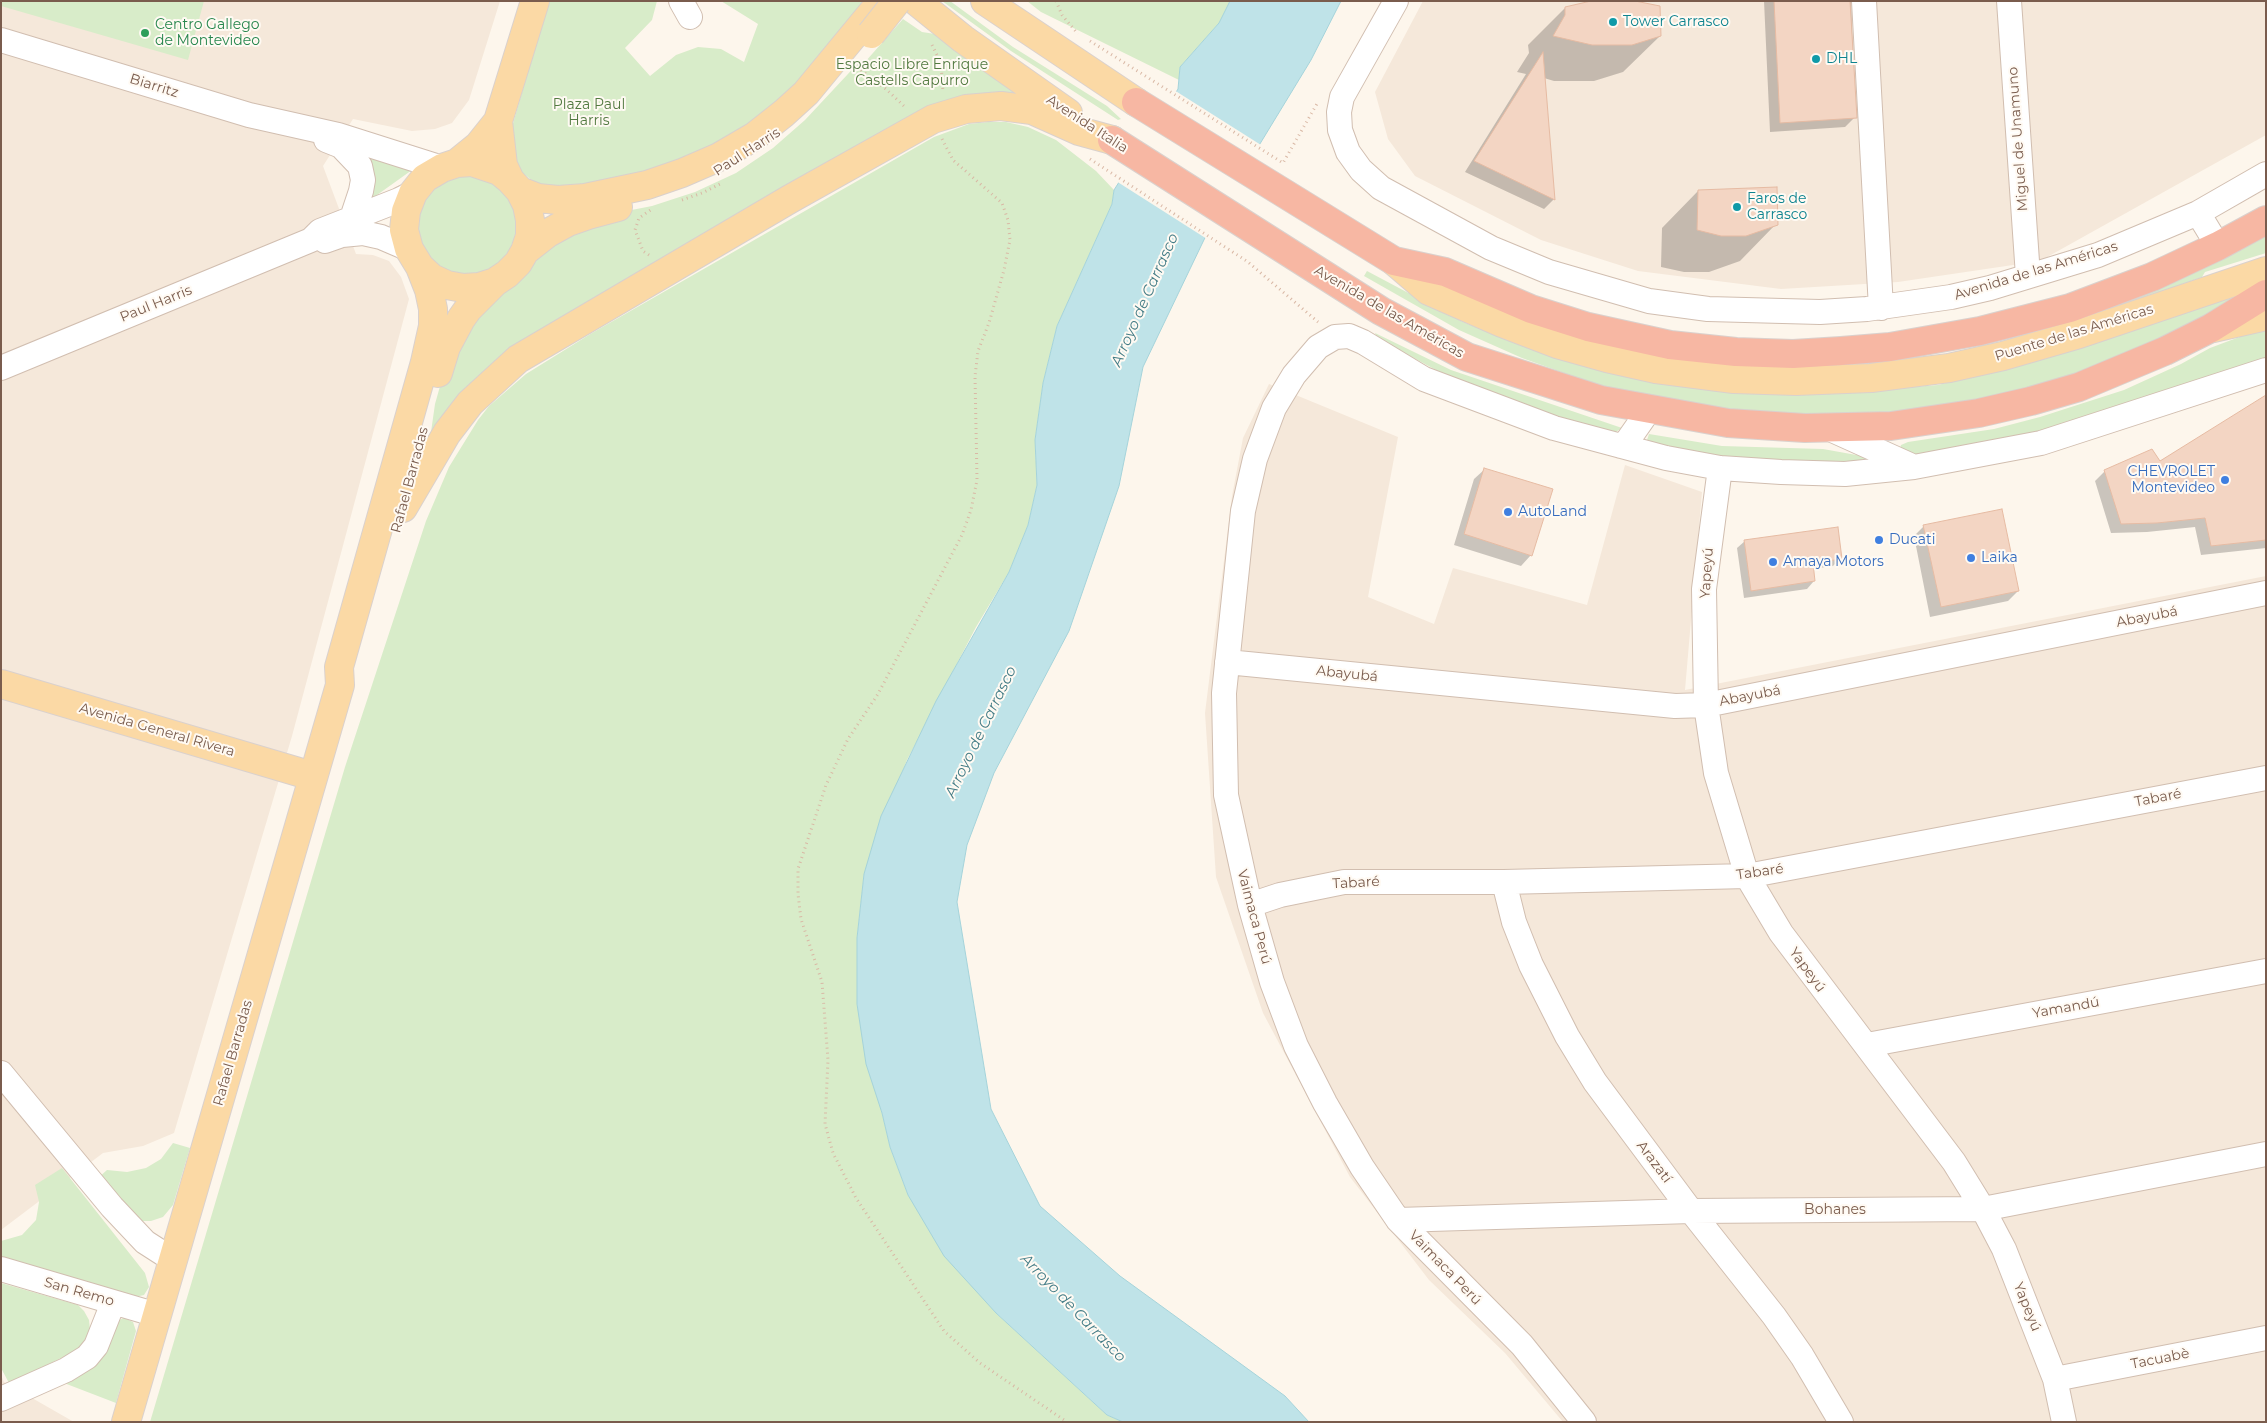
<!DOCTYPE html>
<meta charset="utf-8">
<style>
body{margin:0}
#map{position:relative;width:2267px;height:1423px;overflow:hidden;background:#fdf6ec;font-family:Montserrat,sans-serif}
canvas{display:block}
.frame{position:absolute;inset:0;border:2px solid #7a5c4d;pointer-events:none}
</style>
<div id="map">
<canvas width="2267" height="1423"></canvas>
<div class="frame"></div>
</div>
<script>
const g = document.querySelector('canvas').getContext('2d');
g.lineJoin = 'round';
function fill(path, color) { g.fillStyle = color; g.fill(path, 'evenodd'); }
const poly = rows => new Path2D(rows.map(r => 'M' + r).join(''));
function stroke(path, color, width, dash) { g.strokeStyle = color; g.lineWidth = width; g.lineCap = dash ? 'butt' : 'round'; g.setLineDash(dash || []); g.stroke(path); }
function label(font, color, halo, rows, align = 'center') {
  g.font = font + ' Montserrat,sans-serif'; g.lineWidth = 4; g.setLineDash([]); g.textBaseline = 'middle'; g.strokeStyle = halo; g.fillStyle = color; for (const [text, x, y, turn = 0] of rows) {
    g.save(); g.translate(x, y); g.rotate((+turn || 0) * Math.PI / 180); g.textAlign = isNaN(turn) ? turn : align; if (halo) g.strokeText(text, 0, 0); g.fillText(text, 0, 0); g.restore();
  }
}
const residential = poly([
 [1,1,500,1,469,100,452,123,435,129,412,131,353,119,323,166,356,254,373,255,389,261,401,277,409,299,292,736,174,1133,143,1146,103,1153,1,1230],
 [1423,1,2266,1,2266,135,2040,261,1898,282,1781,289,1638,271,1541,240,1415,176,1388,139,1375,92],
 [1269,384,1398,437,1368,597,1434,624,1453,568,1587,605,1625,465,1702,492,1685,690,2266,576,2266,1422,1563,1422,1505,1353,1429,1280,1350,1177,1263,1013,1216,877,1205,713,1232,496,1243,438],
 [1,1375,4,1382,74,1422,1,1422]
]);
const green = poly([
 [1,1,204,1,188,60,1,6],
 [549,1,657,1,652,20,625,48,650,76,676,55,698,47,721,49,744,62,758,24,721,1,863,1,802,85,729,141,637,175,583,187,547,187,535,183,518,169,511,130],
 [942,1,950,1,1013,47,1107,106,1121,119,1118,120,1011,51],
 [1027,1,1230,1,1219,23,1180,67,1179,80,1041,12],
 [903,19,922,32,935,34,1027,98,1000,97,718,232,430,439,435,404,446,365,457,336,547,247,606,215,652,206,695,192,736,173,773,148,805,120,861,60,865,62],
 [988,122,1006,122,1028,127,1056,140,1096,171,1114,190,1112,204,1057,326,1043,383,1035,440,1037,485,1028,525,1009,572,976,627,907,760,864,875,857,938,857,1004,890,1147,908,1195,996,1313,1107,1415,1123,1422,150,1422,345,767,426,521,449,467,478,420,489,406,526,374,592,333,934,137,969,124],
 [357,144,412,170,370,200],
 '418 225a49 49 0 1 1 98 0a49 49 0 1 1-98 0Z',
 [2266,232,2266,253,2205,272,2202,277,2093,316,2091,312],
 [1367,271,1463,322,1527,348,1599,369,1660,382,1706,389,1763,394,1826,394,1938,385,2041,359,2195,305,2254,291,2180,331,2101,365,2021,393,1896,414,1819,418,1729,411,1660,401,1592,383,1522,358,1459,330,1364,276],
 [2266,327,2266,359,2039,433,1917,455,1900,449,1901,445,1908,442,1994,429,2040,417,2124,390,2181,364,2210,348],
 [1375,333,1451,370,1622,428,1614,433,1550,416,1447,376,1377,338],
 [1649,434,1722,446,1823,449,1873,458,1848,462,1758,462,1677,449,1647,440],
 [173,1143,190,1148,173,1205,163,1217,151,1221,140,1221,97,1179,107,1170,127,1172,146,1168,161,1159],
 [62,1168,145,1273,149,1287,144,1295,135,1297,1,1259,1,1241,22,1235,36,1220,39,1202,35,1185],
 [1,1283,78,1305,84,1311,89,1320,90,1330,86,1340,78,1350,9,1383,1,1368],
 [124,1318,133,1322,136,1331,116,1403,64,1383,119,1320]
]);
const water = poly([
 [1230,1,1341,1,1311,60,1213,221,1143,367,1119,486,1069,631,994,773,967,845,957,902,991,1109,1040,1206,1120,1276,1285,1396,1309,1422,1123,1422,1107,1415,996,1313,944,1256,908,1195,890,1147,882,1113,866,1064,857,1004,857,938,864,874,881,816,936,701,1009,572,1028,525,1037,485,1035,440,1043,383,1057,326,1112,204,1114,190,1178,89,1180,67,1219,23,1230,1]
]);
const pier = poly([
 [1174,90,1261,145,1215,222,1207,239,1116,181]
]);
const shadow = poly([
 [1764,1,1851,1,1855,117,1845,127,1770,132],
 [1565,8,1660,36,1623,72,1594,81,1554,81,1544,78,1554,199,1544,209,1465,172,1526,74,1517,72,1529,53,1528,45],
 [1698,191,1776,224,1740,261,1709,272,1684,272,1661,267,1662,228],
 [2266,396,2266,548,2201,555,2195,527,2147,532,2111,533,2095,481,2105,471,2159,462],
 [1485,469,1531,555,1521,566,1454,545,1474,479],
 [1924,526,2018,591,2008,601,1930,617,1914,536],
 [1745,541,1841,558,1833,566,1812,569,1814,581,1807,589,1744,598,1737,548]
]);
const building = poly([
 [1591,1,1635,1,1660,6,1661,36,1632,45,1592,45,1553,36,1565,15,1565,7,1591,1],
 [1774,1,1850,1,1857,118,1780,123,1774,1],
 [1543,52,1555,200,1474,161,1543,52],
 [1777,187,1778,225,1746,236,1721,236,1697,230,1698,190,1777,187],
 [2266,395,2266,540,2211,546,2205,518,2157,523,2121,524,2104,470,2152,449,2160,461,2266,395],
 [1484,468,1553,489,1532,556,1464,534,1484,468],
 [2002,509,2019,591,1941,607,1923,525,2002,509],
 [1838,527,1842,559,1813,563,1815,581,1751,591,1744,540,1838,527]
]);
const path = poly([
 [1056,1,1062,15,1078,34],
 [1090,41,1283,163,1318,102],
 [932,45,941,63,943,92],
 [857,67,886,89,906,108],
 [942,139,953,160,1002,203,1008,220,1010,240,1004,270,989,323,978,351,975,376,977,480,971,510,962,535,878,694,848,739,826,785,798,869,798,894,801,919,822,982,828,1060,825,1124,833,1153,856,1198,944,1331,980,1363,1067,1422],
 [1090,159,1248,262,1318,322],
 [682,200,702,193,720,184],
 [649,255,643,251,635,230,639,218,652,209]
]);
const minor = poly([
 [681,1,690,17],
 [1396,1,1342,97,1339,112,1340,130,1348,152,1361,170,1381,188,1491,248,1549,272,1649,301,1708,309,1820,312,1867,309,1951,297,1990,288,2098,255,2198,213,2266,174],
 [1864,1,1881,308],
 [2009,1,2028,276],
 [1,40,249,115,338,135,442,168],
 [326,140,341,146,360,166,363,180,361,191,352,218],
 [2198,213,2218,246],
 [325,241,342,235,363,233,381,237,409,249],
 [1,368,311,240,320,231,399,200,413,193],
 [1830,429,1912,466],
 [1621,446,1628,440,1649,410],
 [1720,468,1704,589,1706,705,1716,773,1747,876,1781,933,1954,1162,1983,1209,2004,1249,2055,1379,2064,1422],
 [1227,662,1675,706,1706,705,2266,593],
 [1504,882,1514,922,1531,965,1567,1036,1595,1082,1691,1211,1774,1316,1802,1356,1841,1422],
 [1250,905,1280,895,1344,882,1504,882,1747,876,2266,778],
 [1867,1045,2266,971],
 [1,1073,112,1207,145,1242,173,1260],
 [1398,1220,1691,1211,1983,1209,2266,1154],
 [1,1269,157,1315],
 [2055,1379,2266,1338],
 [1,1399,66,1370,87,1357,96,1346,113,1303],
 [1584,1422,1522,1345,1398,1220,1362,1167,1325,1103,1296,1046,1272,982,1250,905,1226,795,1224,693,1243,511,1255,459,1274,408,1294,375,1318,347,1335,337,1349,336,1363,342,1424,379,1554,428,1666,458,1720,468,1781,472,1845,474,1914,467,2041,443,2266,370]
]);
const major = poly([
 [916,1,963,39,1068,113],
 [985,1,1136,102],
 [498,121,503,165,510,180,520,191,527,205,530,220,530,236,525,251,518,263,507,274,495,282,479,287,463,288,447,285,432,278,420,267,409,249,404,230,406,211,413,193,425,178,442,168,457,163,472,162,499,171,510,180],
 [457,163,478,146,498,121,535,1],
 [520,191,538,198,558,200,585,198,647,185,682,173,719,157,755,136,784,113,806,93,881,2],
 [525,251,548,233,568,222,588,215,618,207],
 [1394,261,1429,291,1502,323,1557,344,1607,358,1656,369,1734,379,1796,381,1871,378,1949,368,2003,356,2079,334,2266,271],
 [2213,328,2266,316],
 [438,373,446,347,461,319,468,309,495,282],
 [403,508,447,433,470,403,518,359,790,199,933,119,966,109,1001,106,1032,110,1079,131,1112,140],
 [1,684,312,776],
 [126,1422,340,685,339,667,425,362,433,326,433,309,429,290,420,267]
]);
const highway = poly([
 [1136,102,1394,261,1445,272,1531,309,1588,327,1670,345,1736,352,1793,354,1841,351,1890,347,1980,331,2070,308,2152,277,2218,246,2266,220],
 [1112,140,1381,311,1467,357,1601,400,1728,423,1805,428,1891,426,1979,413,2031,401,2079,387,2165,351,2211,328,2266,294]
]);
const majorBridge = poly([
 [871,34,897,1]
]);
const markers = [
 [1613,22,5,"#0f9aa8"],
 [145,33,5,"#2e9e5b"],
 [1816,59,5,"#0f9aa8"],
 [1737,207,5,"#0f9aa8"],
 [2225,480,5,"#3f7fe0"],
 [1508,512,5,"#3f7fe0"],
 [1879,540,5,"#3f7fe0"],
 [1971,558,5,"#3f7fe0"],
 [1773,562,5,"#3f7fe0"]
];
const cultureNames = [
 ["Tower Carrasco",1623,22],
 ["DHL",1826,59],
 ["Faros de",1747,199],
 ["Carrasco",1747,215]
];
const leisureNames = [
 ["Centro Gallego",155,25],
 ["de Montevideo",155,41]
];
const parkNames = [
 ["Espacio Libre Enrique",912,65],
 ["Castells Capurro",912,81],
 ["Plaza Paul",589,105],
 ["Harris",589,121]
];
const streetNames = [
 ["Biarritz",154,86,17],
 ["Avenida Italia",1087,124,33],
 ["Miguel de Unamuno",2018,139,-94],
 ["Paul Harris",747,152,-33],
 ["Avenida de las Américas",2036,271,-17],
 ["Paul Harris",156,304,-22],
 ["Avenida de las Américas",1389,312,30],
 ["Puente de las Américas",2074,333,-17],
 ["Rafael Barradas",410,480,-75],
 ["Yapeyú",1707,573,-86],
 ["Abayubá",2147,617,-11],
 ["Abayubá",1347,674,6],
 ["Abayubá",1750,696,-11],
 ["Avenida General Rivera",157,730,16],
 ["Tabaré",2158,798,-11],
 ["Tabaré",1760,872,-8],
 ["Tabaré",1356,883,-3],
 ["Vaimaca Perú",1254,917,75],
 ["Yapeyú",1807,970,54],
 ["Yamandú",2066,1008,-10],
 ["Rafael Barradas",233,1053,-74],
 ["Arazatí",1654,1162,53],
 ["Bohanes",1835,1210],
 ["Vaimaca Perú",1445,1268,46],
 ["San Remo",79,1292,16],
 ["Yapeyú",2027,1307,68],
 ["Tacuabè",2160,1359,-11]
];
const shopNames = [
 ["CHEVROLET",2215,472,"right"],
 ["Montevideo",2215,488,"right"],
 ["AutoLand",1518,512],
 ["Ducati",1889,540],
 ["Laika",1981,558],
 ["Amaya Motors",1783,562]
];
const waterNames = [
 ["Arroyo de Carrasco",1145,300,-66],
 ["Arroyo de Carrasco",981,732,-64],
 ["Arroyo de Carrasco",1073,1308,46]
];
fill(residential, '#f5e8da');
fill(green, '#d8ecc9');
fill(water, '#bfe3e8');
stroke(water, '#a5d3da', 1);
fill(pier, '#fdf6ec');
fill(shadow, '#0003');
fill(building, '#f3d5c3');
stroke(building, '#e6bba3', 1);
stroke(minor, '#d1beb0', 26);
stroke(major, '#dad1cd', 30);
stroke(highway, '#dad1cd', 30);
stroke(path, '#d9b8a5', 3, [1, 4]);
stroke(minor, '#fff', 24);
stroke(major, '#fbd9a5', 28);
stroke(highway, '#f7b7a3', 28);
stroke(majorBridge, '#dad1cd', 30, []);
stroke(majorBridge, '#fbd9a5', 28);
for (const [x, y, r, color] of markers) { const dot = new Path2D(); dot.arc(x, y, r, 0, 2 * Math.PI); g.fillStyle = color; g.fill(dot); stroke(dot, '#fffaf3', 2); }
label('14px', '#0d838f', '#fffaf3', cultureNames, 'left');
label('14px', '#27864d', '#fffaf3', leisureNames, 'left');
label('14px', '#537a41', '#fffaf3', parkNames);
label('14px', '#7a5c4d', '#fffaf3', streetNames);
label('14px', '#366cbe', '#fffaf3', shopNames, 'left');
label('italic 15px', '#437c86', '#fffaf3', waterNames);
</script>
